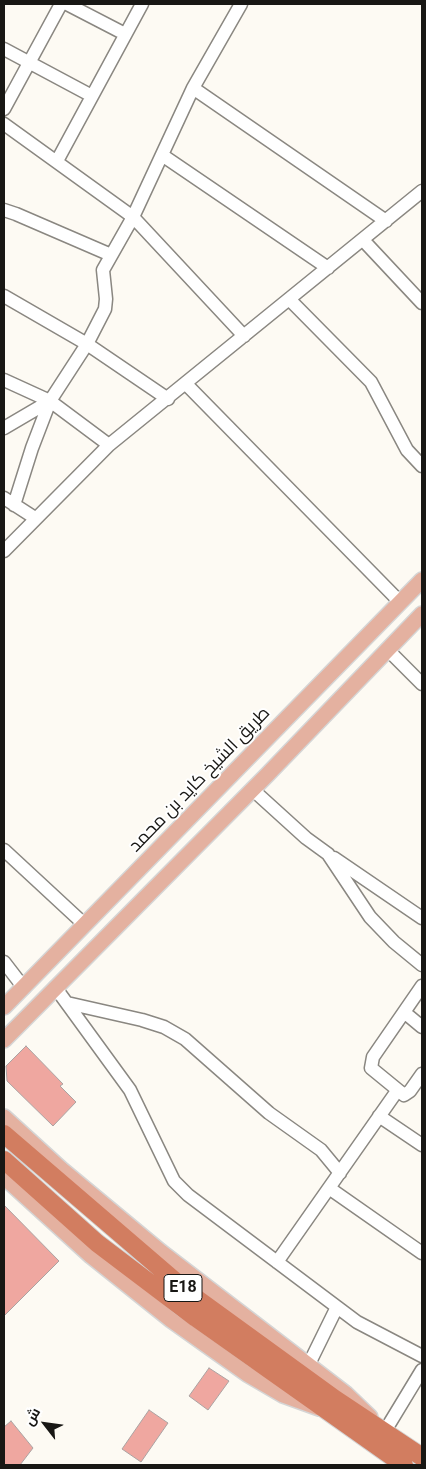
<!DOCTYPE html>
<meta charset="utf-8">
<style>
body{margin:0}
#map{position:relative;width:426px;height:1469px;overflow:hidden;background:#fdfaf3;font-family:Roboto,Cairo,sans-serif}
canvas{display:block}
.frame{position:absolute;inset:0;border:5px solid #181714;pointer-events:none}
.north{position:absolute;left:20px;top:1399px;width:50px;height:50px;-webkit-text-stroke:4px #fff;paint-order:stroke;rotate:300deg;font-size:14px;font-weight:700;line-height:20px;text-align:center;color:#181714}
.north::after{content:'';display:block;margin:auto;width:18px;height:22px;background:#181714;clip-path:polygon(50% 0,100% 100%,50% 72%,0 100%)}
</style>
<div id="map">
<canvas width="426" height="1469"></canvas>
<div class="frame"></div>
<div class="north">ش</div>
</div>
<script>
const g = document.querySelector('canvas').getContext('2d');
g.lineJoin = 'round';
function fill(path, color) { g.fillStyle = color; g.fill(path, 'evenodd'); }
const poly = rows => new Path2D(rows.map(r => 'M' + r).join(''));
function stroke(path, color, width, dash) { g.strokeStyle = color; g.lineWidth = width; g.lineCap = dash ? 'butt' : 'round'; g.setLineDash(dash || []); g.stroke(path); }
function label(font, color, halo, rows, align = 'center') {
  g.font = font + ' Roboto,Cairo,sans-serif'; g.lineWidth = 4; g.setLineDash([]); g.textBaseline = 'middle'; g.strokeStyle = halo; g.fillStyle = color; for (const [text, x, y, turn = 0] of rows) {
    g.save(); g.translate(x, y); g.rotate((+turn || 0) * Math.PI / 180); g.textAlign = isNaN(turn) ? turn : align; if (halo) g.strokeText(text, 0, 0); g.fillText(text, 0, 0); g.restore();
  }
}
const building = poly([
 [26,1046,63,1084,60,1086,76,1102,53,1126,7,1081,6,1066,26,1046],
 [4,1205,59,1261,4,1316,4,1205],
 [209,1368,229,1381,208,1410,189,1396,209,1368],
 [149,1410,168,1423,141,1462,122,1449,149,1410],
 [11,1421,33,1448,20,1465,4,1465,4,1427,11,1421]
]);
const minor = poly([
 [67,4,125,34],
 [4,49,92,96],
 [193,88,386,221],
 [4,109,61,4],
 [4,124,133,217,244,336],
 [162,155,328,268],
 [57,161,142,4],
 [4,210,16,214,111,255],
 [363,240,422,303],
 [4,296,87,344,168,399],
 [289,299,371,382,407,450,422,466],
 [4,380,50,401,109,445],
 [187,385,400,602],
 [4,428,50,401],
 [4,498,35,518],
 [14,505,32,448,50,401,87,344,105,309,106,299,103,270,133,217,193,88,241,4],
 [4,551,109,445,422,191],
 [388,650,422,684],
 [252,789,306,838,328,854,370,917,394,942,422,965],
 [4,850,85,925],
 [334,858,422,918],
 [4,962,24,988],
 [422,986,373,1057,371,1068,404,1095,410,1091,422,1074],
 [55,987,130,1090,174,1181,188,1195,357,1322,422,1356],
 [67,1003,142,1020,164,1027,185,1039,269,1113,321,1150,340,1173],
 [404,1012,422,1027],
 [379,1116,422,1145],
 [329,1188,422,1253],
 [277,1262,397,1091],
 [308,1366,337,1307],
 [385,1431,422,1370]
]);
const major = poly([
 [4,1007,422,580],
 [4,1040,267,775,422,614],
 [4,1117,61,1169,161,1252,346,1394,370,1417],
 [4,1177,91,1256,171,1320,247,1374,283,1395,319,1408]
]);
const highway = poly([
 [4,1134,189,1293,335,1399,422,1457],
 [4,1160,97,1243,196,1318,404,1465]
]);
const shields = [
 [183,1288,38]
];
const shieldNames = [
 ["E18",183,1288]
];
const streetNames = [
 ["طريق الشيخ كايد بن محمد",200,780,-46]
];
fill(building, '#efa7a0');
stroke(building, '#aba3a2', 1);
stroke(minor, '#8a8781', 15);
stroke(major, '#d5d5d5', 18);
stroke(highway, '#d5d5d5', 20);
stroke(minor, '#fff', 12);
stroke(major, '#e4b1a0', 15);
stroke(highway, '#d27d60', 18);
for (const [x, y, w] of shields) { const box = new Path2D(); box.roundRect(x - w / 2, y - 13.5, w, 27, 4); g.fillStyle = '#fff'; g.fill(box); stroke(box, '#181714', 1); }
label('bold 16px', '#181714', null, shieldNames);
label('18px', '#181714', '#fff', streetNames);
</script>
